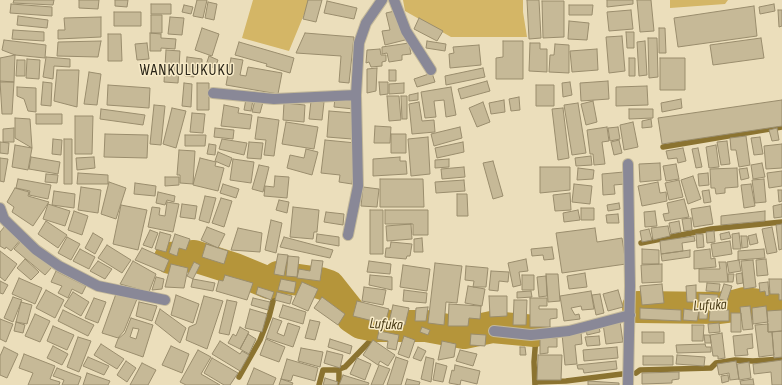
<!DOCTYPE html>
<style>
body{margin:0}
canvas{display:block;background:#ebdebb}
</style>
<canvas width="782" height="385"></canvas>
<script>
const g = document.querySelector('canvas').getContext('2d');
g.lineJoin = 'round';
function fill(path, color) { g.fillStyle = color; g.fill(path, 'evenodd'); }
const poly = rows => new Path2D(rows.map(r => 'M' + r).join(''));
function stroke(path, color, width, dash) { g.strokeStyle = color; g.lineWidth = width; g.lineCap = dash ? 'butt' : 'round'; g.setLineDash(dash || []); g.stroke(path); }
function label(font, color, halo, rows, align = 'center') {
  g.font = font + ' "Sofia Sans Condensed",sans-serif'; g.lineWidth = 3; g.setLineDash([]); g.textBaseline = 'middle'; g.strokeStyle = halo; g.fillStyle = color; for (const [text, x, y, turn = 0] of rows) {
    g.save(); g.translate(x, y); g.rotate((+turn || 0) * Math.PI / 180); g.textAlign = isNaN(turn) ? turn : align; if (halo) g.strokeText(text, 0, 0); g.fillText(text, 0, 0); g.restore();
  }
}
const green = poly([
 [253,0,310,0,289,51,242,38],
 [403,0,523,0,523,12,527,37,451,37,405,11],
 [670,0,728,0,725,4,670,8]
]);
const stream = poly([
 [663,147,782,127],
 [641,243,711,229,782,222],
 [636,373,640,370,711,368,716,363,735,360,753,361,782,359],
 [239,377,260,340,269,317,279,277],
 [535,382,566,381,622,374],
 [319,385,323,370,337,370,345,367,373,338,376,326],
 [339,385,339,369],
 [535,385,534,362,536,337]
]);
const river = poly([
 [170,258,194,256,235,269,269,283,273,282,278,277,320,283,329,286,348,310,352,317,361,323,376,326,426,326,464,333,492,327,535,331],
 [638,307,718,308,734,306,745,303,782,308]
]);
const building = poly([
 [14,0,54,0,53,5,13,3,14,0],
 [79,0,99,0,98,9,79,8,79,0],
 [115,0,128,0,127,7,115,6,115,0],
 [197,0,207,0,203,18,193,16,197,0],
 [308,0,322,0,316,22,303,19,308,0],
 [527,0,539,0,541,38,529,39,527,0],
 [607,0,633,0,633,4,607,7,607,0],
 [637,0,651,0,654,31,640,32,637,0],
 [327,1,357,8,354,19,324,13,327,1],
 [542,1,564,1,564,37,543,38,542,1],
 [208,2,217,4,214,20,205,18,208,2],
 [11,4,52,7,52,16,10,13,11,4],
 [151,4,171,4,171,14,151,14,151,4],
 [774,4,775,11,760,14,759,7,774,4],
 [184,5,193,7,191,14,182,12,184,5],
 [569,5,593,5,592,15,569,15,569,5],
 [754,6,757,36,678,47,674,18,754,6],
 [399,10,405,40,385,45,382,31,390,30,386,13,399,10],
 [631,10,633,29,609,31,607,12,631,10],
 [778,10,782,10,782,26,779,27,778,10],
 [114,12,141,12,141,26,114,26,114,12],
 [151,15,162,15,162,33,151,33,151,15],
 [18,16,48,20,47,28,17,25,18,16],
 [101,17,101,37,58,39,58,30,65,30,64,18,101,17],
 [170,17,184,18,182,35,168,34,170,17],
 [419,18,443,31,437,41,414,29,419,18],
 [569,21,589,23,587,40,568,39,569,21],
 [202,28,219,34,212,56,195,50,202,28],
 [659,28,665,28,666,53,659,53,659,28],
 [13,30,44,32,44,41,12,39,13,30],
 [626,32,634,32,634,48,627,48,626,32],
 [150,33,161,34,161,38,176,39,175,49,161,48,161,51,150,51,150,33],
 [305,33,354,37,349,83,339,82,341,56,296,53,305,33],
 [108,34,121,34,122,61,108,61,108,34],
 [622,36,625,71,609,73,606,37,622,36],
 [648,38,657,38,658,77,649,78,648,38],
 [761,38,764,58,713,65,710,45,761,38],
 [4,40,46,45,45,58,15,55,2,50,4,40],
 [101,41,98,57,57,56,58,42,101,41],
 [427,41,446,44,445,51,426,48,427,41],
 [503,41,523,41,523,79,496,79,496,58,503,57,503,41],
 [645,41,647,75,639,76,637,42,645,41],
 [239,42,294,58,290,73,266,66,267,64,235,55,239,42],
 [147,43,149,59,137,60,135,44,147,43],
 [409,43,411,54,402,55,402,60,389,62,387,53,382,54,382,47,409,43],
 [530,43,540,43,540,49,547,49,547,72,529,71,530,43],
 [555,44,569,45,569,73,549,72,550,55,554,55,555,44],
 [479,45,481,65,450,68,449,54,454,53,453,47,479,45],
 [380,49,381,55,386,55,386,61,382,62,382,66,371,67,369,62,366,63,367,50,380,49],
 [597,49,598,70,572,72,570,51,597,49],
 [166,50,180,51,178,83,164,82,166,50],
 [15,55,14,82,0,82,0,58,15,55],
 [209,56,218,60,215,68,206,65,209,56],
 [46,57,70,59,70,67,54,66,53,79,43,77,46,57],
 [187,57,202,59,202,68,195,67,194,77,185,76,187,57],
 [231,58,243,60,240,75,246,76,248,67,282,73,278,94,226,85,231,58],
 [629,58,635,58,635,76,629,76,629,58],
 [660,58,685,58,685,90,660,90,660,58],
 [27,59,40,60,39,79,26,78,27,59],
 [17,60,25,60,25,76,16,76,17,60],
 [377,68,376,91,367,93,367,69,377,68],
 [483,68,485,77,446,85,445,76,483,68],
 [57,70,79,70,77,107,54,101,57,70],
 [389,70,396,70,396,81,389,81,389,70],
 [89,72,101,74,97,105,84,104,89,72],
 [432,73,435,82,417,87,414,79,432,73],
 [0,81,14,82,12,114,2,114,0,81],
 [487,81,490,91,461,99,458,89,487,81],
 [608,81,609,99,581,101,580,83,608,81],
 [43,82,52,83,51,106,41,105,43,82],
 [379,82,388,82,388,94,380,95,379,82],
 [570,82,572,95,563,97,562,83,570,82],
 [184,83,192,84,191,107,182,106,184,83],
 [197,83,209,83,209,110,197,110,197,83],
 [404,83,404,93,389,94,389,84,404,83],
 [108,85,150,88,149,108,107,105,108,85],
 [536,85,554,85,554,106,536,106,536,85],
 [647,86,648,105,616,106,616,87,647,86],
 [17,87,36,88,36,112,28,111,24,99,17,96,17,87],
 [451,87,456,115,446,117,444,100,434,101,436,117,425,118,421,92,451,87],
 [418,93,418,100,409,101,409,95,418,93],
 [387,96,399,96,401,120,389,121,387,96],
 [401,96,407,96,407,119,402,119,401,96],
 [519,97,520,110,511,111,509,99,519,97],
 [335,98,355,99,354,109,334,107,335,98],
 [246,99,253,100,251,111,244,110,246,99],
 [681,99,682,108,662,112,661,103,681,99],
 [255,100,263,102,260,113,252,112,255,100],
 [504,100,505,112,491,114,489,103,504,100],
 [782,100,782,126,662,144,658,118,782,100],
 [311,101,324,102,322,120,309,119,311,101],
 [593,101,597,122,586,125,581,104,593,101],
 [419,102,422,121,434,120,435,132,412,134,409,104,419,102],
 [483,102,490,122,477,127,469,108,483,102],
 [284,103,305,105,304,122,283,120,284,103],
 [578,103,586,153,572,155,564,105,578,103],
 [154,105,165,106,161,145,150,144,154,105],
 [224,105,239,108,238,113,252,115,250,129,221,126,224,105],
 [172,108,186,111,176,148,163,144,172,108],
 [563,108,569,158,558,160,552,109,563,108],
 [101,109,145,115,143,125,100,119,101,109],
 [629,109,653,109,653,118,629,119,629,109],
 [329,111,354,113,352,139,327,137,329,111],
 [192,113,205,114,203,133,190,132,192,113],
 [36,114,62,114,62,124,36,124,36,114],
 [75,116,93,116,92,154,75,154,75,116],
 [258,117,279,120,274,156,264,155,266,140,255,139,258,117],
 [15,118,30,119,32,148,15,138,15,118],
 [651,119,652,127,642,128,642,121,651,119],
 [286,122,318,127,314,149,282,144,286,122],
 [633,122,638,147,624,150,620,125,633,122],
 [375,126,391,127,390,143,374,143,375,126],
 [460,127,462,138,434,146,431,134,460,127],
 [607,127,609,141,602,142,605,164,594,165,593,154,590,154,587,130,607,127],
 [618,127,620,139,610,141,608,128,618,127],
 [14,128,14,142,3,142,3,129,14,128],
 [215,128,234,130,233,139,214,137,215,128],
 [777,128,779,140,772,141,769,130,777,128],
 [105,134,148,135,147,158,104,157,105,134],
 [391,134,406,134,406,153,391,153,391,134],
 [185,135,206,135,205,146,185,146,185,135],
 [746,136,750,165,739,167,736,150,731,150,730,138,746,136],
 [428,137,430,174,411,176,408,139,428,137],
 [760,137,763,154,754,155,751,138,760,137],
 [53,139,62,140,61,155,52,154,53,139],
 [64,139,72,139,72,184,64,184,64,139],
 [222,139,247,143,244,155,219,149,222,139],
 [325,140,356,143,352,184,339,182,340,175,321,173,325,140],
 [619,140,622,153,614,155,611,142,619,140],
 [727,141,730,164,721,165,717,142,727,141],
 [0,142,9,143,8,154,0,153,0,142],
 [249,142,263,143,261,159,247,158,249,142],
 [463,142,464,152,437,158,435,148,463,142],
 [209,144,216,145,215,155,207,154,209,144],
 [782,144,782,168,766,169,764,146,782,144],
 [15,145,32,148,28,170,12,167,15,145],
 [716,145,719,167,709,168,706,147,716,145],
 [683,148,686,161,678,163,677,158,668,159,666,151,683,148],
 [698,148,702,167,696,168,692,149,698,148],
 [306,149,318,152,312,175,287,168,290,155,304,158,306,149],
 [179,150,195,151,193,184,180,183,180,175,177,175,179,150],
 [218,152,232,158,229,167,215,161,218,152],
 [591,156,592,165,576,166,575,158,591,156],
 [31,157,60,162,58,174,29,169,31,157],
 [94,157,95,168,77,170,76,158,94,157],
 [400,157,400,161,406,161,407,174,373,176,373,159,400,157],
 [0,158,8,159,4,182,0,181,0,158],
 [200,158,216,162,215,166,224,168,218,191,193,185,200,158],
 [233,159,254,162,251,183,230,180,233,159],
 [449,159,449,167,435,168,435,160,449,159],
 [493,161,503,196,493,199,483,163,493,161],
 [660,163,661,180,640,182,639,164,660,163],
 [762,163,765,177,753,179,751,165,762,163],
 [676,164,679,179,666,181,663,166,676,164],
 [259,165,269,167,263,192,252,189,259,165],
 [464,167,465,177,442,179,441,169,464,167],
 [540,167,570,167,570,190,540,193,540,167],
 [578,168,594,170,593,179,577,180,578,168],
 [737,168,738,187,725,188,725,193,716,194,715,188,711,188,710,169,737,168],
 [747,168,749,178,741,180,739,169,747,168],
 [782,171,782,186,769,188,767,173,782,171],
 [624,172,625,184,614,185,615,194,603,195,602,174,624,172],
 [78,173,108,175,108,184,77,184,78,173],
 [708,173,709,185,699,186,698,174,708,173],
 [46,174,58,175,57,183,45,182,46,174],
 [275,176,289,177,287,198,264,196,265,186,274,187,275,176],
 [693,176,701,199,688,204,681,180,693,176],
 [165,177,179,177,179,185,165,186,165,177],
 [18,179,51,185,48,199,29,195,30,191,16,188,18,179],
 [380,179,423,179,424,207,380,207,380,179],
 [764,179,766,202,755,203,752,180,764,179],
 [464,180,465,191,436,193,435,182,464,180],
 [679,180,683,197,669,200,665,183,679,180],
 [109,182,126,188,116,219,101,214,109,182],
 [658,182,660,193,666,192,667,201,642,206,638,186,658,182],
 [135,183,156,186,155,196,134,194,135,183],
 [223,184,239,189,236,198,220,193,223,184],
 [574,184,592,186,590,204,572,202,574,184],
 [751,184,755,206,744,208,741,185,751,184],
 [81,187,101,190,98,213,78,210,81,187],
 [363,187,379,189,377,207,361,206,363,187],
 [15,188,29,192,28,196,49,202,33,226,12,212,14,207,7,202,15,188],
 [709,190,711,202,704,203,702,191,709,190],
 [778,190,782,190,782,201,779,202,778,190],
 [54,191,75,194,74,208,52,205,54,191],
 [158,192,175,196,174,202,167,200,165,205,156,203,158,192],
 [570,193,571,210,555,211,553,195,570,193],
 [457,194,467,194,468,216,457,216,457,194],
 [205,196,216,198,209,223,199,220,205,196],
 [221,198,232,201,224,227,212,223,221,198],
 [684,199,689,217,665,221,663,214,669,213,667,203,684,199],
 [279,200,289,202,287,213,276,210,279,200],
 [167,202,179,204,173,232,148,227,152,207,160,208,159,215,165,216,167,202],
 [619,203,620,209,608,211,607,205,619,203],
 [48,204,70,211,65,226,43,219,48,204],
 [182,204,197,206,195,219,180,217,182,204],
 [782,204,782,217,774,218,773,206,782,204],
 [121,205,147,210,138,250,113,244,121,205],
 [710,206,713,224,694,227,691,209,710,206],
 [293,207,319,210,317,232,314,232,313,239,290,237,293,207],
 [581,208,594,208,594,220,581,220,581,208],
 [370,210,383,210,383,254,370,254,370,210],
 [385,210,428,210,428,235,413,235,413,224,385,224,385,210],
 [578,210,580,220,564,222,563,213,578,210],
 [74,211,88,216,82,235,68,230,74,211],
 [655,211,657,226,645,227,644,212,655,211],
 [765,211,765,221,721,225,721,216,765,211],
 [326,212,344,214,343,225,324,222,326,212],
 [618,214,619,223,607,223,606,215,618,214],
 [691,218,692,230,684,231,682,219,691,218],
 [271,220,282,223,276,253,265,250,271,220],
 [46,221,67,235,58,248,38,234,46,221],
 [679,221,681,232,671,234,669,223,679,221],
 [411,224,412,239,387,241,386,226,411,224],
 [782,224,782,249,779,250,776,225,782,224],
 [5,226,21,239,11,251,6,247,5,249,0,246,0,232,5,226],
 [668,226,670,236,653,240,651,228,668,226],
 [207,227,225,234,218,248,201,240,207,227],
 [772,227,777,252,767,254,762,229,772,227],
 [238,228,262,233,260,252,231,250,238,228],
 [595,228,597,242,622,238,626,264,562,273,556,233,595,228],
 [649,229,652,240,642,242,640,231,649,229],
 [150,230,158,233,152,248,143,245,150,230],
 [714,231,715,242,707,243,706,232,714,231],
 [160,232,171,235,166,252,155,249,160,232],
 [729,232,731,238,721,240,720,234,729,232],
 [93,233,103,239,95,254,85,248,93,233],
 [739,233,741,249,733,249,732,234,739,233],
 [175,234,190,239,186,250,179,248,177,256,169,253,175,234],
 [317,234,339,237,339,246,316,242,317,234],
 [696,234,703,234,704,247,697,248,696,234],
 [756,234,758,243,750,245,748,236,756,234],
 [694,236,695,241,682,243,683,251,661,254,660,241,694,236],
 [741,236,747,236,748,247,742,248,741,236],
 [67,237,80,244,71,260,58,253,67,237],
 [284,237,333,250,330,258,280,247,284,237],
 [422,238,423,252,414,252,414,239,422,238],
 [21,241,52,267,45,275,14,249,21,241],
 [730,241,732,254,713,257,711,244,730,241],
 [391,242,412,244,410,256,407,256,406,259,385,257,386,248,390,248,391,242],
 [206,244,228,251,224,264,202,257,206,244],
 [107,245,131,260,122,273,98,258,107,245],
 [552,247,554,259,544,260,543,255,532,256,531,249,552,247],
 [142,248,169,260,164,272,135,260,142,248],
 [80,249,95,257,89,269,73,261,80,249],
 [642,249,659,250,659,264,642,264,642,249],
 [710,249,711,259,715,258,716,267,694,269,694,251,710,249],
 [764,249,765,258,738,260,738,251,764,249],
 [690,250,690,257,662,261,661,254,690,250],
 [0,251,17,264,5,281,0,277,0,251],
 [278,254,288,255,284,276,274,274,278,254],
 [288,256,299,257,297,277,286,276,288,256],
 [25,259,39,272,31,280,17,268,25,259],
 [526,259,528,271,519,272,521,285,513,287,508,263,526,259],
 [766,259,768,275,757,276,756,260,766,259],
 [312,260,323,261,320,281,297,278,299,269,310,271,312,260],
 [739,260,741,271,729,273,727,262,739,260],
 [753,260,756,287,744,289,741,261,753,260],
 [98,261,112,269,105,279,90,271,98,261],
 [133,261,156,274,149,292,120,284,133,261],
 [369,261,391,264,390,274,367,272,369,261],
 [194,262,200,265,193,279,187,276,194,262],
 [719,262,726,262,728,282,699,282,699,269,720,269,719,262],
 [435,263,462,266,457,303,446,302,444,325,428,323,435,263],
 [171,264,188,268,184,288,165,287,171,264],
 [662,264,662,282,642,283,641,265,662,264],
 [403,265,430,269,427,291,400,287,403,265],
 [466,266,488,268,486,287,473,287,474,281,465,280,466,266],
 [56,271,86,286,82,294,72,289,68,298,58,293,62,286,51,282,56,271],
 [491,271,509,272,508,282,499,281,498,291,489,290,491,271],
 [585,273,587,287,569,289,567,276,585,273],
 [742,273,743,283,737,284,736,274,742,273],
 [546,274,558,274,560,301,548,302,546,274],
 [728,274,734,274,733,282,728,282,728,274],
 [225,275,253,283,247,300,216,291,219,280,223,281,225,275],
 [370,275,392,277,392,290,369,285,370,275],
 [522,275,534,275,534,290,522,290,522,275],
 [546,276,547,296,539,297,537,277,546,276],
 [156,277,164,279,162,289,152,290,156,277],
 [19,278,42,288,35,304,12,294,19,278],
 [193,279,215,283,213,291,191,287,193,279],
 [281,279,296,282,294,293,278,290,281,279],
 [769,279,782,279,782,300,779,300,779,294,770,294,769,279],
 [0,281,8,285,3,294,0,293,0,281],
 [302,282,318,289,308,311,292,304,302,282],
 [768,282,769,295,766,296,765,291,760,292,759,283,768,282],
 [707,283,720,284,719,292,706,291,707,283],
 [662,284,664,303,642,305,640,286,662,284],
 [724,284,732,286,727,301,719,299,724,284],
 [696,285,696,302,687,302,686,286,696,285],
 [468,286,485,289,482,306,465,303,468,286],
 [258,287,274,292,271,300,256,294,258,287],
 [364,287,386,290,383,305,362,301,364,287],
 [46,290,64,300,55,318,36,308,46,290],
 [404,290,427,293,426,303,403,301,404,290],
 [618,290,623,307,608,311,603,294,618,290],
 [117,291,137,299,124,331,118,338,102,333,117,291],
 [531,291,532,297,517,298,517,292,531,291],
 [591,291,594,309,582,310,581,306,571,308,575,315,579,314,580,319,564,321,560,296,591,291],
 [73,292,89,302,81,316,64,306,73,292],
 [277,292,292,296,290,304,275,300,277,292],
 [600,294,604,313,596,315,592,295,600,294],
 [699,294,718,295,717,304,699,303,699,294],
 [176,295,199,304,193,323,171,315,176,295],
 [204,296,223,301,207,349,186,340,189,327,196,324,204,296],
 [489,296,507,296,507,316,490,317,489,296],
 [13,297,22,300,13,322,4,318,13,297],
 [322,297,345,314,338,325,314,308,322,297],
 [94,298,106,302,98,323,85,318,94,298],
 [253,298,270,302,268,310,251,305,253,298],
 [530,298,547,298,547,306,539,306,539,309,557,309,557,318,550,319,550,327,530,327,530,298],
 [227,300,237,302,229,335,219,333,227,300],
 [514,300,527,300,526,325,513,325,514,300],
 [357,301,389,309,385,324,353,316,357,301],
 [21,302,32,305,27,324,16,322,21,302],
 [139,302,157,306,152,321,136,316,139,302],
 [449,304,481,306,480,319,469,318,468,326,448,326,449,304],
 [283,305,306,312,303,324,279,317,283,305],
 [393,305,409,308,405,325,389,322,393,305],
 [750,306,753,329,743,330,740,307,750,306],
 [766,306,768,322,753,324,752,308,766,306],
 [428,307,426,321,415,321,416,308,428,307],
 [640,308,681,310,681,321,640,319,640,308],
 [160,309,186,328,180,343,155,323,160,309],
 [250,309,267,314,262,332,245,328,250,309],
 [684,309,699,311,697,321,683,320,684,309],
 [63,310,94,325,88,336,58,321,63,310],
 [699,310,708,311,707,319,699,319,699,310],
 [710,310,729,310,729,321,709,321,710,310],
 [782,310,782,331,768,332,767,311,782,310],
 [731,313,741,313,741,332,731,332,731,313],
 [35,314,50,321,40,342,25,336,35,314],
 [131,318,153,325,143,357,115,347,118,339,125,333,131,318],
 [133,328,139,329,136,339,130,337,133,328],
 [273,318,282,321,277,333,284,336,288,323,300,327,293,347,266,338,273,318],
 [0,319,13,324,6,342,0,339,0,319],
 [310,320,320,322,315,340,305,338,310,320],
 [620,321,623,342,606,344,603,324,620,321],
 [16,322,25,325,23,333,14,331,16,322],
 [719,323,720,332,709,333,708,324,719,323],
 [768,324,768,332,772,332,774,355,759,357,755,325,768,324],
 [692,325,704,325,703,341,692,341,692,325],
 [53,326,74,335,67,350,47,341,53,326],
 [240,327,249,332,240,349,228,343,233,334,236,336,240,327],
 [422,327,430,330,428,335,420,332,422,327],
 [599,327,600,332,587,335,586,329,599,327],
 [379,331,399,335,396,350,387,348,388,341,377,339,379,331],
 [782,331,782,357,774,358,772,332,782,331],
 [581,332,582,344,575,345,577,364,565,365,562,334,581,332],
 [642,332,664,332,664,343,642,343,642,332],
 [722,333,725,358,718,359,718,356,713,356,710,335,722,333],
 [248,334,256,339,249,354,240,349,248,334],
 [471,334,486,335,485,346,470,345,471,334],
 [752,334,753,348,747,349,748,355,735,356,733,336,752,334],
 [704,335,710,335,711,343,705,343,704,335],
 [404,336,415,340,409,358,398,354,404,336],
 [599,336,600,345,587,346,585,337,599,336],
 [78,337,91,341,79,372,67,367,78,337],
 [540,338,557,338,557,347,548,347,548,353,540,354,540,338],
 [266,339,285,347,279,362,260,355,266,339],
 [330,339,352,346,350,354,328,347,330,339],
 [373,340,395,355,388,366,380,361,378,365,363,355,373,340],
 [220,341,240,354,242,351,249,355,240,371,212,354,220,341],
 [442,341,456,344,454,357,438,360,442,341],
 [101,344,124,359,117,369,94,355,101,344],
 [705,344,706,347,711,347,711,352,677,353,676,345,705,344],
 [53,346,68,354,62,365,47,358,53,346],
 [171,346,189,354,182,373,162,365,171,346],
 [4,347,18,354,7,378,0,375,0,356,4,347],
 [418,347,426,351,421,361,413,358,418,347],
 [520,347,525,347,526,355,520,355,520,347],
 [617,347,618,358,584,361,583,350,617,347],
 [301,348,323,352,320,367,298,361,301,348],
 [198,350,211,357,201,374,220,385,186,385,180,382,198,350],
 [460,350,477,354,473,366,456,361,460,350],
 [327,351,343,355,340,368,324,363,327,351],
 [24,354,55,366,50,379,60,382,59,385,28,385,33,373,19,368,24,354],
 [538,355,562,355,561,380,537,380,538,355],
 [677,355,705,357,704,366,676,364,677,355],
 [643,356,673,356,673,365,643,365,643,356],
 [88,357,109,366,104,375,83,366,88,357],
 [396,357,408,361,401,385,387,385,396,357],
 [426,357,434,359,431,382,421,379,426,357],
 [212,358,238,373,230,385,224,385,204,373,212,358],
 [357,358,371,364,365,380,350,374,357,358],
 [287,359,318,368,315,381,293,375,291,381,281,379,287,359],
 [782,360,782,385,772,385,771,372,754,374,753,364,782,360],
 [126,361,136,368,127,382,117,375,126,361],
 [616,361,617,369,584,373,583,369,578,369,577,365,616,361],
 [736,361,739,379,730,380,729,373,719,375,717,364,736,361],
 [749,362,751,378,739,380,737,364,749,362],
 [142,363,156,370,148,385,130,385,142,363],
 [436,363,447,366,443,382,433,380,436,363],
 [379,365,390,369,383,385,371,385,379,365],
 [455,365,480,371,477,384,461,380,460,385,449,383,452,370,454,371,455,365],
 [57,368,81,377,78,385,62,385,64,380,53,376,57,368],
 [254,368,276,378,273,385,247,385,254,368],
 [679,372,679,379,672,380,672,383,642,384,642,373,679,372],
 [87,373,110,381,108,385,83,385,87,373],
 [343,375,369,383,368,385,339,385,343,375],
 [728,375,729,381,722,383,721,376,728,375],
 [325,378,338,382,337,385,323,385,325,378],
 [281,379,293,383,292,385,279,385,281,379],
 [407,379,420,382,419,385,405,385,407,379],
 [753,379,754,385,741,385,740,381,753,379],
 [588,381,619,383,619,385,588,385,588,381]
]);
const minor = poly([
 [394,0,406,31,431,70],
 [213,93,274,99,356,95],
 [0,208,4,219,8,223,36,250,59,266,98,286,165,300],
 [348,235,358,186,356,95,359,43,366,23,382,0],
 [494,331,531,335,569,331,630,315],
 [628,385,630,286,628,164]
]);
const waterNames = [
 ["Lufuka",710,306,-3],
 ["Lufuka",386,325,3]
];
const quarterNames = [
 ["WANKULUKUKU",187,71]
];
fill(green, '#d4b666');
stroke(stream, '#8b7330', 5.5);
stroke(river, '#b5953a', 32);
fill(building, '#c6b997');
stroke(building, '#9a8d6d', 1);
stroke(minor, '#c4b99a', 12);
stroke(minor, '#898897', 10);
label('italic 15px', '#493b15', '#f8ebc8', waterNames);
g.letterSpacing = '1px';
label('16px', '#292417', '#f8ebc8', quarterNames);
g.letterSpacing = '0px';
</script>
